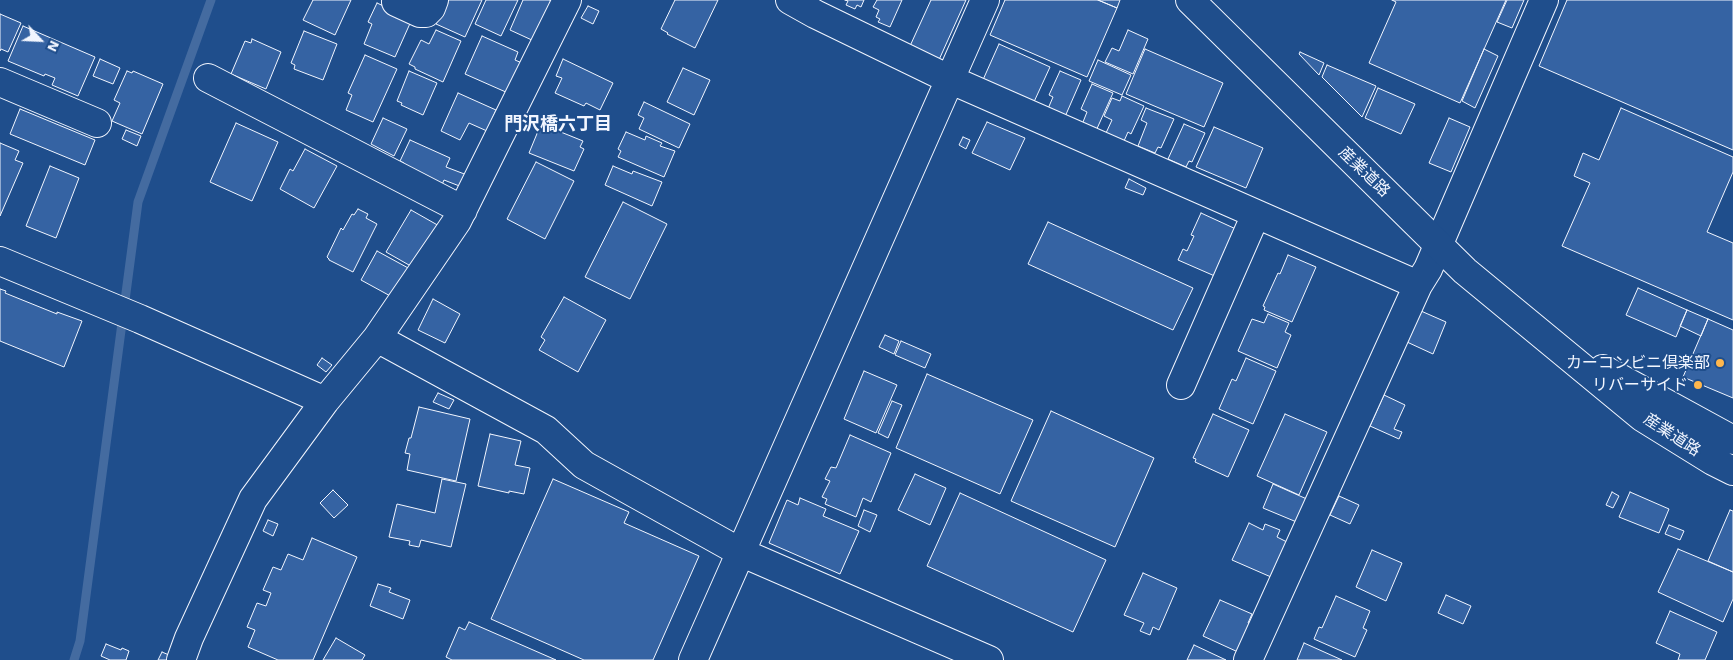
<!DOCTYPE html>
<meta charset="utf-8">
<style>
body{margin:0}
#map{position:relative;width:1733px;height:660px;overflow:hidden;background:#1f4e8c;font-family:"Work Sans",sans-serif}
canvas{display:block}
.north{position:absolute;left:15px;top:15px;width:50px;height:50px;-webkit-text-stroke:4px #1f4e8c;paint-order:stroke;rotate:115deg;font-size:14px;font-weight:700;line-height:20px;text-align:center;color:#f2f6ff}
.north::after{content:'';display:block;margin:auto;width:18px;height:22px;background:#f2f6ff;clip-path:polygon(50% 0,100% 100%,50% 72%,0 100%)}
</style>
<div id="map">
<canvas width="1733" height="660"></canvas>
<div class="north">N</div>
</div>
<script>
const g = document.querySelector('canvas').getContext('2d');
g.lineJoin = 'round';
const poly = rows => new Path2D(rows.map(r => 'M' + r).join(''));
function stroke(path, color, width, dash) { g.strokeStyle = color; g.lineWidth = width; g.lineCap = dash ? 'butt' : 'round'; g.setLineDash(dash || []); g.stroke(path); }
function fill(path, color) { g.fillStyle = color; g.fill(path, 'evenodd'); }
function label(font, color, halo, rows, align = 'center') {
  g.font = font + ' "Work Sans","Noto Sans JP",sans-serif'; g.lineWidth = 4; g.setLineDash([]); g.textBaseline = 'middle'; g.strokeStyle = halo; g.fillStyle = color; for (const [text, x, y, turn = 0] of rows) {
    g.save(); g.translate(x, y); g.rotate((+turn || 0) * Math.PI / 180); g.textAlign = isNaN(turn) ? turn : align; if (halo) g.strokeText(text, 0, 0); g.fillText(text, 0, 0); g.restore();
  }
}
const stream = poly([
 [74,660,80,641,138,202,211,0]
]);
const building = poly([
 [313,0,351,0,335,35,303,20,313,0],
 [447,0,482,0,465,37,436,24,447,0],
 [486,0,518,0,501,36,475,24,486,0],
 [523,0,550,0,551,4,534,41,510,30,523,0],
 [675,0,718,0,695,48,667,34,668,33,661,29,675,0],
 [845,0,864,0,861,7,857,5,855,9,846,5,848,1,845,0],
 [877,0,902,0,890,27,878,22,880,19,876,17,879,10,873,7,877,0],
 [931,0,966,0,938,62,910,46,931,0],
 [1005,0,1098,0,1117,8,1087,77,990,35,1005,0],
 [1098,0,1120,0,1117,8,1098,0],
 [1392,0,1506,0,1460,103,1369,63,1396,2,1392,0],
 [1507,0,1524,0,1512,28,1497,22,1507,0],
 [1567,0,1733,0,1733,150,1539,66,1567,0],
 [377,3,412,19,395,57,364,44,372,24,368,22,377,3],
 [588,6,599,11,593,24,581,18,588,6],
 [0,14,21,23,8,52,1,49,0,51,0,14],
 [23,26,95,57,78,96,52,85,55,78,45,74,44,76,8,61,23,26],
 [436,30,461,41,443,82,415,69,415,67,409,64,421,40,429,44,436,30],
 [1128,30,1148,39,1133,74,1105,62,1112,48,1119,51,1128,30],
 [304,31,337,44,323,80,294,69,295,65,291,63,304,31],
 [482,36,518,52,515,60,522,63,508,93,465,74,482,36],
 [252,39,281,52,266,89,231,74,245,41,251,43,252,39],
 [999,44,1050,67,1033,104,982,82,999,44],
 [1145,49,1223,83,1204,127,1126,94,1145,49],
 [1484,49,1498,56,1475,108,1462,101,1484,49],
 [1300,52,1324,63,1319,75,1299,54,1300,52],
 [365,55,397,69,373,122,346,110,352,95,348,93,365,55],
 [100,59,120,68,113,84,93,76,100,59],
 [563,59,613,83,600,110,586,103,584,106,555,93,562,78,556,76,563,59],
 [1098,60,1131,75,1122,95,1089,81,1098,60],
 [1327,65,1376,86,1362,117,1322,77,1327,65],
 [683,68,710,80,694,115,667,102,683,68],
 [127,71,132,73,133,71,163,84,142,134,112,121,120,103,114,100,127,71],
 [409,71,437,83,423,115,401,105,402,103,397,101,409,71],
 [1060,71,1081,80,1064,119,1047,111,1053,97,1049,95,1060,71],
 [1092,84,1113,93,1095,133,1081,127,1087,112,1081,109,1092,84],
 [1378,88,1415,104,1401,134,1365,118,1378,88],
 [458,93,496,110,487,131,469,123,460,140,441,131,458,93],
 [1122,96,1144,106,1131,134,1128,132,1124,141,1106,133,1112,120,1104,116,1112,98,1120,101,1122,96],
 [644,102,690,124,679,148,639,129,644,118,638,115,644,102],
 [1146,108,1174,119,1161,148,1158,147,1155,153,1138,146,1147,123,1141,120,1146,108],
 [1621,108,1733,157,1733,172,1707,232,1733,243,1733,320,1562,246,1590,183,1574,176,1583,153,1599,160,1621,108],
 [20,109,95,140,85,165,10,134,20,109],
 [383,118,407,129,394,156,371,144,383,118],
 [1449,118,1470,127,1451,172,1429,163,1449,118],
 [987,122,1025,138,1010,170,972,153,987,122],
 [236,123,278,142,252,201,210,182,236,123],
 [541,124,583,141,580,147,584,149,574,171,529,153,541,124],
 [1184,124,1205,133,1192,162,1189,161,1186,167,1168,159,1184,124],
 [1214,127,1263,148,1246,188,1196,167,1214,127],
 [126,130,141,136,137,146,122,139,126,130],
 [626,132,645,140,646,136,662,143,660,146,675,151,664,177,618,157,621,151,618,149,626,132],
 [963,137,970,140,966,149,959,145,963,137],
 [410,140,450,158,446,167,467,175,462,187,444,180,438,194,399,173,404,163,400,161,410,140],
 [0,143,19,151,15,160,23,163,0,216,0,143],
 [305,149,337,166,314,208,280,189,290,169,293,171,305,149],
 [536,162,574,181,545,239,507,219,536,162],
 [50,166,79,178,56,238,26,226,50,166],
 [613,166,632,174,633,171,662,182,652,206,605,185,613,166],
 [1129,179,1146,188,1143,195,1125,188,1129,179],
 [623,202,667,224,630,299,585,277,623,202],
 [358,209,368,214,366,218,377,224,353,272,329,260,329,259,327,257,341,228,343,230,352,214,354,215,358,209],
 [411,210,441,227,416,269,386,252,411,210],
 [1201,213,1238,230,1217,277,1178,260,1183,249,1187,251,1194,236,1191,235,1201,213],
 [1048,222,1193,288,1173,330,1028,264,1048,222],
 [377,251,410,269,394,298,361,280,377,251],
 [1288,255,1316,267,1292,322,1264,310,1265,307,1263,306,1278,273,1280,274,1288,255],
 [1638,288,1687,310,1676,337,1626,315,1638,288],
 [0,289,6,291,5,293,57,314,57,312,82,321,64,367,0,341,0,289],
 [564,297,606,320,578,372,539,350,545,340,541,337,564,297],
 [433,299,460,314,445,343,418,330,433,299],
 [1687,310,1708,319,1701,336,1680,326,1687,310],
 [1421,311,1446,322,1433,354,1407,342,1421,311],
 [1268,314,1289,323,1285,332,1291,335,1277,368,1238,351,1252,319,1264,323,1268,314],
 [1708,319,1733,330,1733,398,1683,377,1708,319],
 [885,335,899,341,894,354,879,347,885,335],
 [901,341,931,354,925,368,895,355,901,341],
 [322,358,332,365,326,372,317,365,322,358],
 [1246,358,1276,371,1253,424,1219,409,1232,379,1236,381,1246,358],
 [864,371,897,385,876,433,844,419,864,371],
 [927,374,1033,420,1000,494,896,448,927,374],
 [438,393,454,400,449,409,433,402,438,393],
 [1384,395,1405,405,1394,429,1402,432,1399,439,1370,426,1384,395],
 [892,401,902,405,888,438,878,433,892,401],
 [419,407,470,419,456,481,407,470,410,454,405,453,409,438,411,438,419,407],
 [1051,411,1154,458,1115,547,1011,501,1051,411],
 [1213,414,1249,430,1228,477,1195,462,1196,459,1193,458,1213,414],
 [1285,414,1327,432,1299,495,1257,476,1285,414],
 [490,434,521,441,515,465,530,468,524,494,509,491,509,493,478,486,490,434],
 [850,435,891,453,871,502,863,498,856,517,825,504,827,499,822,497,830,481,825,479,831,467,836,468,850,435],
 [915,474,946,488,930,525,898,510,915,474],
 [442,479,466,484,451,547,421,540,419,547,409,545,410,541,389,537,397,504,435,513,442,479],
 [553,479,629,512,624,523,699,556,653,660,584,660,491,619,553,479],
 [1273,484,1309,500,1299,523,1263,508,1273,484],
 [333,490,348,505,334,518,320,503,333,490],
 [1612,492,1619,496,1613,508,1606,505,1612,492],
 [1630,492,1669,509,1659,533,1619,517,1630,492],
 [960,493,1106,560,1073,632,927,566,960,493],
 [1339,496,1359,505,1350,524,1330,515,1339,496],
 [800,498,826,509,823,516,859,531,840,574,769,543,787,500,798,505,800,498],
 [864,510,877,515,870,532,858,526,864,510],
 [1730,510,1733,511,1733,572,1708,561,1730,510],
 [268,520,278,524,273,536,263,531,268,520],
 [1249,523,1263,530,1265,524,1280,530,1277,537,1287,542,1271,577,1232,560,1249,523],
 [1669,525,1684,531,1680,540,1665,534,1669,525],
 [312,538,357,557,313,660,278,660,248,647,255,630,247,627,257,603,266,606,271,593,263,590,273,567,281,570,288,554,303,560,312,538],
 [1678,549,1733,572,1733,599,1723,622,1658,592,1678,549],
 [1372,550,1402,563,1386,601,1356,587,1372,550],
 [1143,573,1177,588,1159,630,1153,627,1150,635,1140,631,1144,623,1124,615,1143,573],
 [378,584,391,588,389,592,410,600,403,619,370,606,378,584],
 [1446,595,1471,606,1463,624,1438,613,1446,595],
 [1336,596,1370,611,1363,628,1367,630,1355,657,1314,639,1319,627,1322,628,1336,596],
 [1220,600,1252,614,1248,623,1250,624,1238,652,1203,636,1220,600],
 [1670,611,1717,632,1705,660,1678,660,1680,654,1656,643,1670,611],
 [469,622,556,660,452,660,446,657,459,627,465,630,469,622],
 [336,638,365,655,362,660,323,660,336,638],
 [1304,643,1342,660,1297,660,1304,643],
 [106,644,121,650,122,648,129,651,126,660,110,660,101,656,106,644],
 [1194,645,1226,660,1187,660,1194,645],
 [162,652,169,655,167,660,158,660,162,652]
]);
const minor = poly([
 [790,0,815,14,949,79,1418,285],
 [396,2,420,13,426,13,431,8,434,0],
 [208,78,463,210],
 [0,82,97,123],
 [0,261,140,319,325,401],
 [377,338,546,430,584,465,740,552,989,660],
 [1181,385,1256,214],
 [181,660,189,638,253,499,325,401,377,338,457,221,567,0],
 [693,660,985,0],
 [1248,660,1418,285,1428,269,1544,0]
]);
const major = poly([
 [1190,0,1465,271,1642,417,1713,461,1733,471],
 [1603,369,1733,440]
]);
const markers = [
 [1720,363,5,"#ffb74d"],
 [1698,385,5,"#ffb74d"]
];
const streetNames = [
 ["産業道路",1364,172,44],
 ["産業道路",1672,435,33]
];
const poiNames = [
 ["カーコンビニ倶楽部",1710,363],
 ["リバーサイド",1688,385]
];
const neighbourhoodNames = [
 ["門沢橋六丁目",558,125]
];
stroke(stream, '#446ba0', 9);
fill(building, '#3563a3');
stroke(building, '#f2f6ff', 1);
stroke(minor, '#f2f6ff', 30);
stroke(major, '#f2f6ff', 30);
stroke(minor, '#1f4e8c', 28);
stroke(major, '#1f4e8c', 28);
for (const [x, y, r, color] of markers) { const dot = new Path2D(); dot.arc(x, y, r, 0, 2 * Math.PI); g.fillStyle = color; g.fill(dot); stroke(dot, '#1f4e8c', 2); }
label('16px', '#f2f6ff', '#1f4e8c', streetNames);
label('16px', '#f2f6ff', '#1f4e8c', poiNames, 'right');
label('bold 18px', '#f2f6ff', '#1f4e8c', neighbourhoodNames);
</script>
